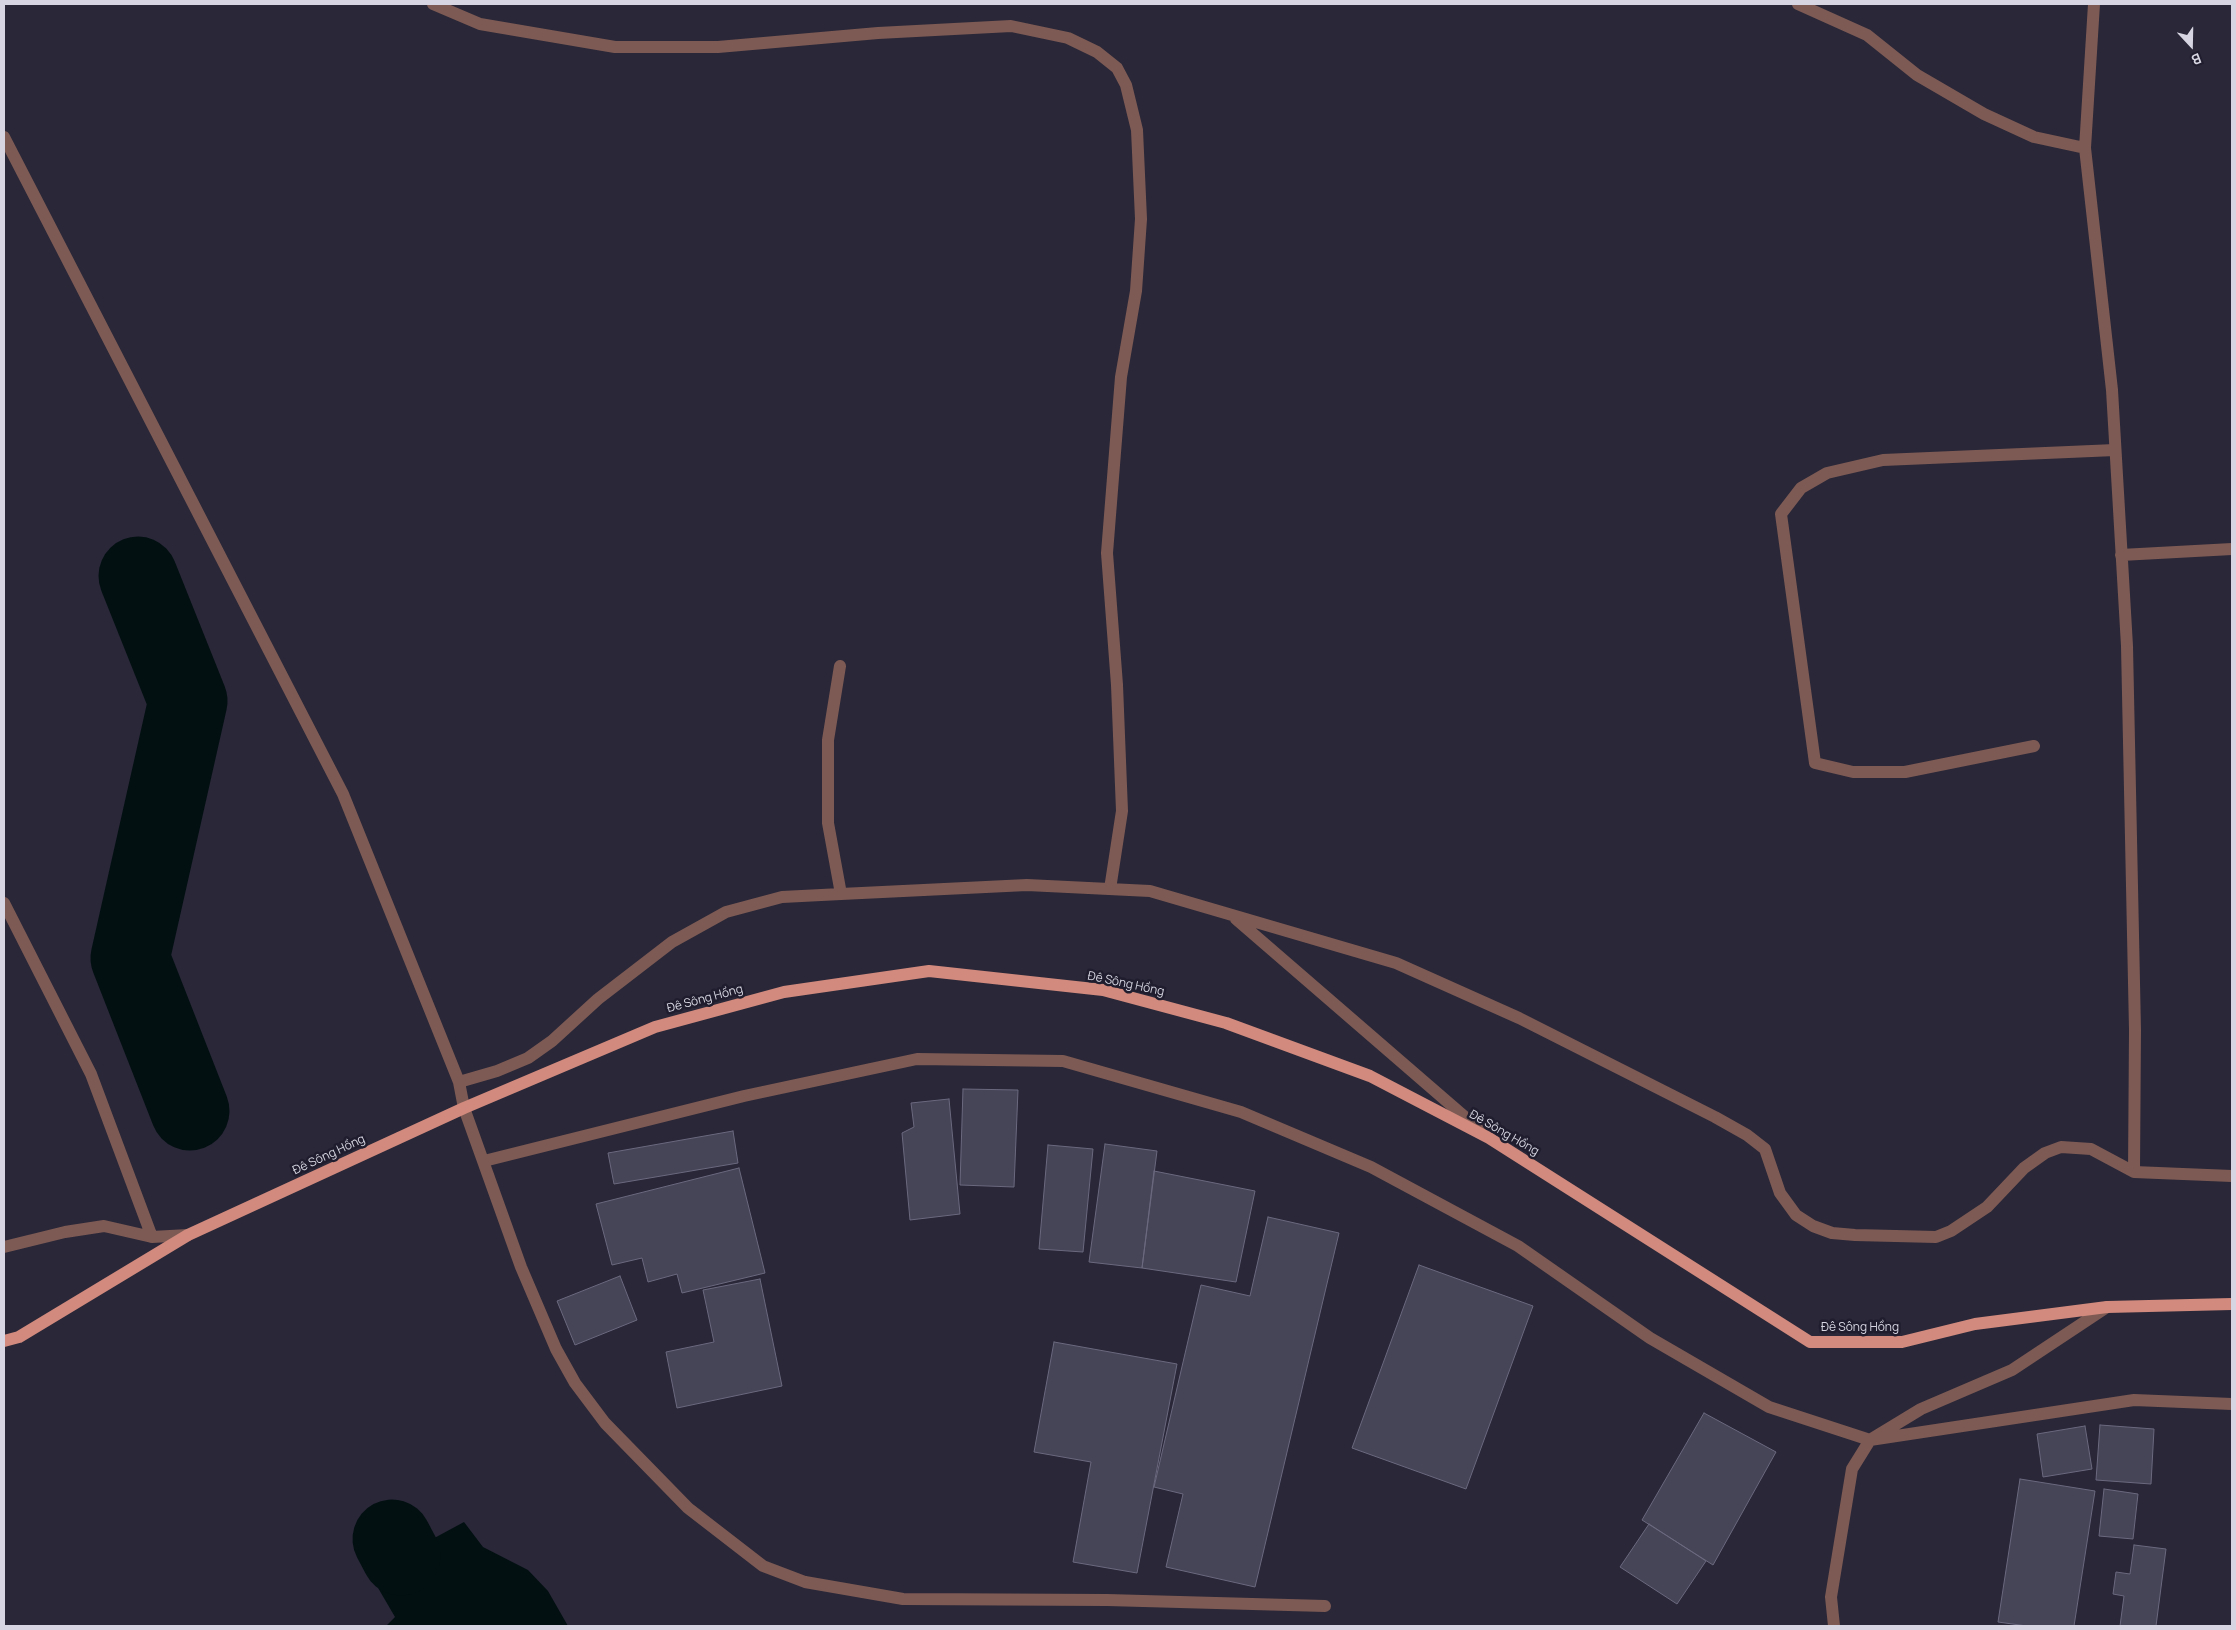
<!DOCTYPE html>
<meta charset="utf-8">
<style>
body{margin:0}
#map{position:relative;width:2236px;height:1630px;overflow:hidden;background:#292738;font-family:Manrope,sans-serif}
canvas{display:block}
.frame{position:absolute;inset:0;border:5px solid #d6d5e1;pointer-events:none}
.north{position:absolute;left:2166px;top:20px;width:50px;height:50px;-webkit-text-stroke:4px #1f1d2e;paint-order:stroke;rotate:159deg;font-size:14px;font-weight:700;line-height:20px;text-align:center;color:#d6d5e1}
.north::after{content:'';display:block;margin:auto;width:18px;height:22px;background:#d6d5e1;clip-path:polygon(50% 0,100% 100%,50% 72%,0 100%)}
</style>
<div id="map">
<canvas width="2236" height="1630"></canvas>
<div class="frame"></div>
<div class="north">B</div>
</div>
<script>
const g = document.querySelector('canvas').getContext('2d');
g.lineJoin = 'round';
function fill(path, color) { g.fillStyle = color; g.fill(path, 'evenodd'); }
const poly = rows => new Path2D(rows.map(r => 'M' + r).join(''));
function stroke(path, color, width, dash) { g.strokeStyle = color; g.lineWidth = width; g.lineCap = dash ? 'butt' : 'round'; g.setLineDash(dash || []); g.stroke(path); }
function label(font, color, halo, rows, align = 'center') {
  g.font = font + ' Manrope,sans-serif'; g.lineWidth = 5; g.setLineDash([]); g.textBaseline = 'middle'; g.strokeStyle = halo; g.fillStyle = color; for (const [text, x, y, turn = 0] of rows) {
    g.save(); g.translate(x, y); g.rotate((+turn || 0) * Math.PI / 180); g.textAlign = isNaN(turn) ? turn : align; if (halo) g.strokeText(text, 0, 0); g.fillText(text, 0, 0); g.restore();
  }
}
const water = poly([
 [464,1522,483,1547,528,1570,548,1591,568,1626,386,1626,395,1617,367,1569,401,1556]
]);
const river = poly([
 [138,576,188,701,130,958,190,1111],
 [392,1539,401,1556]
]);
const building = poly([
 [963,1089,1018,1090,1014,1187,960,1185,963,1089],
 [949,1099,960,1214,910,1220,902,1133,914,1127,911,1103,949,1099],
 [733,1131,738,1163,614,1184,608,1153,733,1131],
 [1105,1144,1157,1151,1142,1268,1089,1262,1105,1144],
 [1048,1145,1093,1149,1083,1252,1039,1249,1048,1145],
 [739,1168,765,1273,682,1293,677,1274,648,1282,642,1258,612,1265,596,1204,739,1168],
 [1154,1171,1255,1191,1236,1282,1142,1268,1154,1171],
 [1268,1217,1339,1233,1255,1587,1166,1567,1183,1494,1154,1487,1201,1285,1250,1296,1268,1217],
 [1419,1265,1533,1306,1466,1489,1352,1448,1419,1265],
 [620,1276,637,1320,575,1345,557,1301,620,1276],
 [760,1279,782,1386,677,1408,666,1352,714,1342,703,1290,760,1279],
 [1054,1342,1177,1364,1137,1573,1073,1562,1091,1462,1034,1452,1054,1342],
 [1704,1413,1776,1452,1713,1565,1642,1520,1704,1413],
 [2100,1425,2154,1429,2151,1484,2096,1480,2100,1425],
 [2085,1426,2092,1469,2043,1477,2037,1434,2085,1426],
 [2020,1479,2095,1491,2074,1626,2027,1626,1998,1622,2020,1479],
 [2104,1489,2138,1494,2133,1539,2099,1536,2104,1489],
 [1649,1524,1706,1561,1677,1604,1620,1567,1649,1524],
 [2134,1545,2166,1549,2156,1626,2120,1626,2124,1596,2113,1594,2116,1572,2130,1574,2134,1545]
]);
const minor = poly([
 [433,4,480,24,615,47,718,47,878,33,1011,26,1068,38,1097,52,1117,68,1126,85,1137,130,1141,219,1136,291,1121,377,1107,553,1117,685,1122,811,1110,889],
 [1798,4,1867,35,1917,75,1984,114,2034,137,2085,148],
 [2094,4,2085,148,2112,390,2127,646,2135,1030,2134,1172],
 [4,137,343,794,459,1082,464,1108,521,1267,556,1349,575,1383,605,1423,688,1508,763,1566,805,1582,903,1599,1107,1600,1325,1606],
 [2121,555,2232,549],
 [840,666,828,740,828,823,841,894],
 [2034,746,1905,772,1853,772,1815,763,1781,514,1801,488,1827,473,1883,460,2115,450],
 [4,903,91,1074,152,1237,188,1235],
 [1236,919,1480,1130],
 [459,1082,497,1071,528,1058,552,1041,598,999,672,942,726,912,782,897,841,894,1027,885,1150,891,1396,963,1519,1018,1715,1117,1747,1135,1765,1149,1780,1193,1796,1215,1813,1226,1832,1233,1855,1235,1936,1237,1951,1231,1987,1207,2024,1168,2045,1153,2061,1147,2091,1149,2134,1172,2232,1176],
 [484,1161,744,1096,917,1059,1063,1061,1241,1112,1371,1167,1518,1246,1650,1338,1769,1407,1870,1440,2134,1400,2232,1404],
 [4,1247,65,1232,104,1226,152,1237],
 [1834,1626,1831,1597,1852,1469,1870,1440,1921,1409,2012,1370,2107,1307]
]);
const major = poly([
 [4,1341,19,1337,188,1235,464,1108,655,1027,784,992,929,971,1103,990,1226,1023,1370,1076,1489,1138,1810,1342,1902,1342,1975,1324,2107,1307,2232,1304]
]);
const streetNames = [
 ["Đê Sông Hồng",1126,984,12],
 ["Đê Sông Hồng",705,999,-15],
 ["Đê Sông Hồng",1504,1133,30],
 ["Đê Sông Hồng",329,1155,-25],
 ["Đê Sông Hồng",1860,1328]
];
fill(water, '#031012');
stroke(river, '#031012', 79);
fill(building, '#464457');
stroke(building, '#6b697e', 1);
stroke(minor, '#7d5a54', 12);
stroke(major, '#d18a7d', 12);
label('12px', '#d6d5e1', '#1f1d2e', streetNames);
</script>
